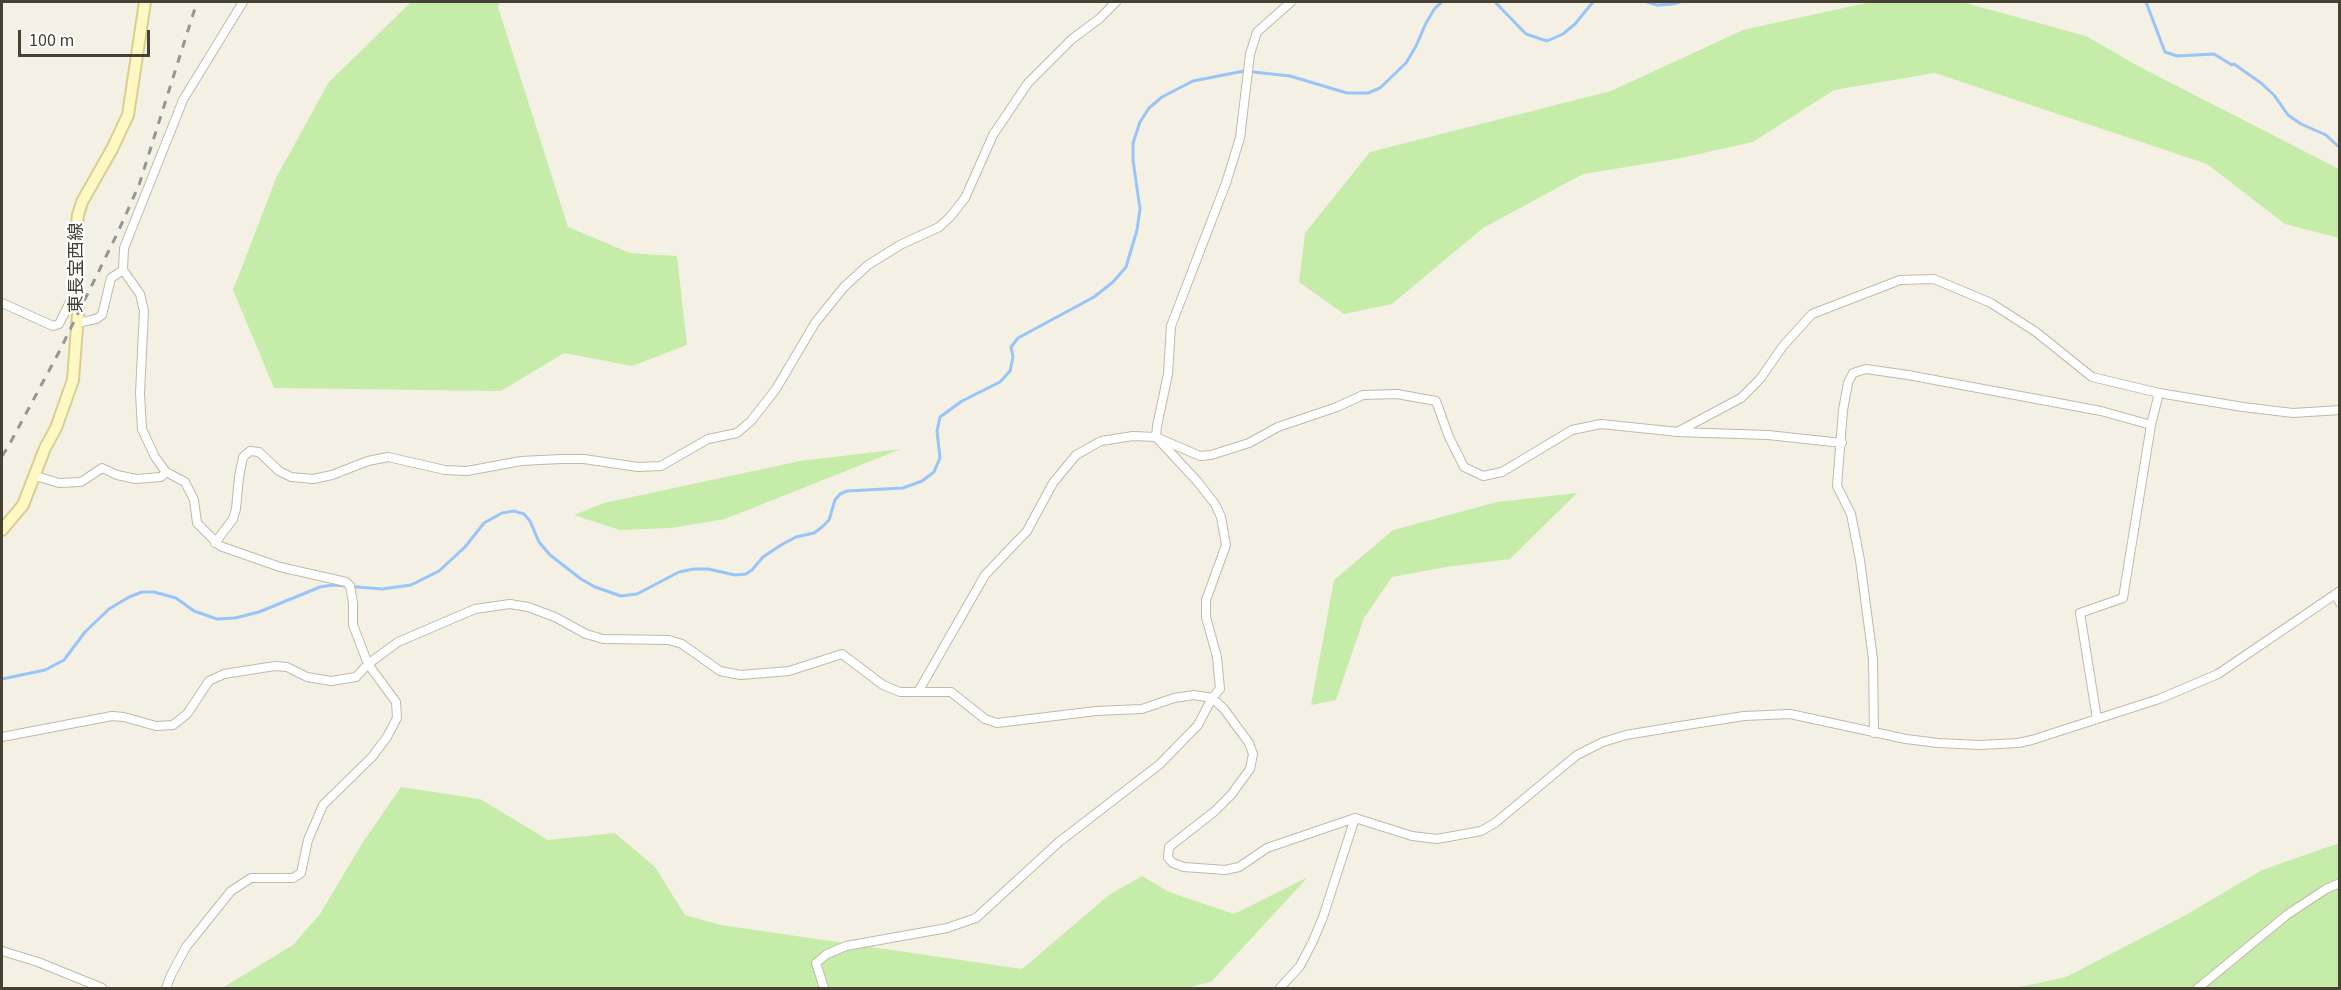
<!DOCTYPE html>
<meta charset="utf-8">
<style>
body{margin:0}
#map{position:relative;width:2341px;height:990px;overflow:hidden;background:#f4f1e4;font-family:"Source Sans 3",sans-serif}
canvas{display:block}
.frame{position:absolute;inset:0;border:3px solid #464133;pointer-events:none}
.scale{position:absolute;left:18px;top:30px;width:132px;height:27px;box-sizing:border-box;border:3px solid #464133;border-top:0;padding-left:8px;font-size:18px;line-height:21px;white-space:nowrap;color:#464133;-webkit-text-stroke:4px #fff;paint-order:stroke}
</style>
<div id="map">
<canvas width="2341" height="990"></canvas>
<div class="frame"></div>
<div class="scale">100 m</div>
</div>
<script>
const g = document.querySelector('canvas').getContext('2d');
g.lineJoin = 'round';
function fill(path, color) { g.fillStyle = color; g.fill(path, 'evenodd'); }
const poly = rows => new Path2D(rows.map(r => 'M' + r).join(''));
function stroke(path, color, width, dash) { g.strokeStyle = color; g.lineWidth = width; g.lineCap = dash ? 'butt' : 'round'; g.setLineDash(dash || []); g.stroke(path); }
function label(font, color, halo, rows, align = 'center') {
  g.font = font + ' "Source Sans 3","Noto Sans JP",sans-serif'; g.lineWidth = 4.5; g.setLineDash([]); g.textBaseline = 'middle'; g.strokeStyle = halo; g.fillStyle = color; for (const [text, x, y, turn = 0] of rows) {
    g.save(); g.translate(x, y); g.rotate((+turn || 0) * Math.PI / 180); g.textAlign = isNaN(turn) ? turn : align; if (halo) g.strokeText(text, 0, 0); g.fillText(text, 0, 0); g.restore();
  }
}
const green = poly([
 [411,2,500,2,498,7,568,227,630,253,677,256,687,345,632,366,564,353,501,391,274,388,233,290,277,176,329,82],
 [1871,2,1962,2,2086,36,2138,66,2339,169,2339,238,2285,224,2207,164,1935,73,1834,90,1753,142,1676,159,1583,174,1483,228,1392,304,1344,314,1299,282,1305,233,1370,152,1611,91,1743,30],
 [901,449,725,519,671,528,620,530,574,515,604,503,800,461],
 [1577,493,1510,559,1446,567,1392,577,1364,618,1336,700,1311,705,1334,580,1393,530,1497,502],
 [401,787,480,799,548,840,615,833,655,867,685,915,721,925,1022,969,1109,895,1142,876,1169,892,1234,914,1308,877,1211,982,1185,988,222,988,293,945,320,914,363,842],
 [2339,843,2339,988,2015,988,2066,977,2184,916,2262,870]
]);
const stream = poly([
 [1495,2,1526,34,1547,41,1563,34,1575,24,1593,2],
 [1647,2,1657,5,1673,4,1680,2],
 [2146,2,2165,52,2177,56,2214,54,2232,65,2234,64,2261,83,2274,95,2288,115,2301,124,2326,135,2340,148],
 [2,679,45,670,64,660,85,632,109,609,129,597,142,592,154,592,176,598,194,611,217,619,235,618,259,612,320,587,333,585,382,589,411,585,439,571,465,547,484,523,502,513,514,511,524,514,530,521,539,542,550,555,581,579,595,587,621,596,637,594,679,572,694,569,708,569,735,575,746,574,752,570,763,557,781,545,796,537,814,533,822,527,829,520,835,500,840,494,847,491,903,488,922,481,934,472,940,458,937,431,940,417,962,401,1000,382,1010,371,1013,357,1011,347,1018,338,1094,297,1113,282,1126,267,1137,230,1140,209,1133,160,1133,143,1140,122,1149,108,1162,97,1193,81,1244,71,1290,76,1347,93,1368,93,1380,88,1406,63,1416,46,1426,23,1435,8,1442,2]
]);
const street = poly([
 [2,303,53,326,59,324,76,290],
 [77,323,96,319,102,315,111,278,123,270],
 [1679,431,1741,398,1760,379,1783,346,1812,314,1900,280,1934,279,1991,303,2036,332,2092,377,2159,393,2243,407,2293,413,2340,410],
 [166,472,155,457,142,429,140,393,144,311,140,294,123,270,124,248,183,100,243,2],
 [36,476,59,483,81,482,102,468,117,475,136,479,161,477,166,472,185,482,194,500,197,523,220,546,280,567,346,582,350,586,353,603,353,625,368,664,396,702,397,718,387,737,372,757,323,805,308,840,301,873,293,878,251,878,231,891,186,947,171,975,166,988],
 [215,543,233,519,236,509,239,477,243,457,250,451,259,452,279,471,291,477,313,479,332,475,368,461,388,457,445,470,467,471,521,461,561,459,584,459,638,467,661,466,708,439,737,433,751,421,776,389,815,323,844,287,868,265,900,245,939,227,950,217,965,198,993,135,1028,83,1072,39,1099,19,1116,2],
 [2335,594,2340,603],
 [918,692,985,575,1027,531,1053,483,1076,455,1101,441,1133,436,1156,437,1200,456,1211,455,1249,443,1278,427,1337,407,1363,395,1397,394,1436,401,1449,437,1464,467,1483,476,1502,472,1572,430,1601,424,1678,432,1768,435,1842,443],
 [2097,719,2080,613,2123,598,2151,425,2159,393],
 [1874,733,1873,659,1860,560,1851,514,1837,486,1843,410,1848,383,1853,373,1866,369,1908,375,2101,411,2151,425],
 [2,737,112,716,124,717,156,726,173,725,187,714,209,681,224,674,275,666,287,667,307,677,331,681,356,677,368,664,398,642,475,609,510,604,528,607,555,617,586,634,603,639,669,640,682,644,720,671,741,675,789,671,842,654,883,685,900,692,951,692,985,719,997,723,1096,711,1142,709,1174,698,1194,695,1212,698,1224,709,1249,743,1253,754,1250,769,1231,795,1215,811,1169,847,1168,858,1173,863,1184,867,1225,870,1239,867,1267,848,1355,818,1412,836,1437,839,1481,831,1495,823,1577,755,1603,742,1626,735,1674,727,1744,716,1790,714,1906,739,1938,743,1980,745,2018,743,2032,740,2159,699,2218,674,2340,591],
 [2,951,38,962,102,988],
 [824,988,816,963,827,954,846,946,947,928,976,918,1059,842,1160,764,1198,725,1212,698,1220,689,1217,657,1206,617,1206,600,1226,545,1221,517,1215,504,1197,481,1156,437,1157,426,1168,374,1171,326,1226,183,1240,138,1250,54,1257,32,1291,2],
 [1280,988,1300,966,1313,941,1323,917,1355,818],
 [2198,988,2288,914,2326,889,2340,883]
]);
const secondary = poly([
 [2,530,23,505,45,448,56,428,73,380,78,314,75,243,78,215,82,202,112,149,128,115,145,2]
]);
const rail = poly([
 [2,456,8,447,59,352,118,232,139,185,197,2]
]);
const streetNames = [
 ["東長宝西線",78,268,-90]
];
fill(green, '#c5eca8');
stroke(stream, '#99c4f7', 3);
stroke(street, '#c0baa5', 10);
stroke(secondary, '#d8ce8f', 14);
stroke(street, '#fff', 8);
stroke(secondary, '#fff8c2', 10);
stroke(rail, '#959595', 3, [8, 8]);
label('18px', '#464133', '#fff', streetNames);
</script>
